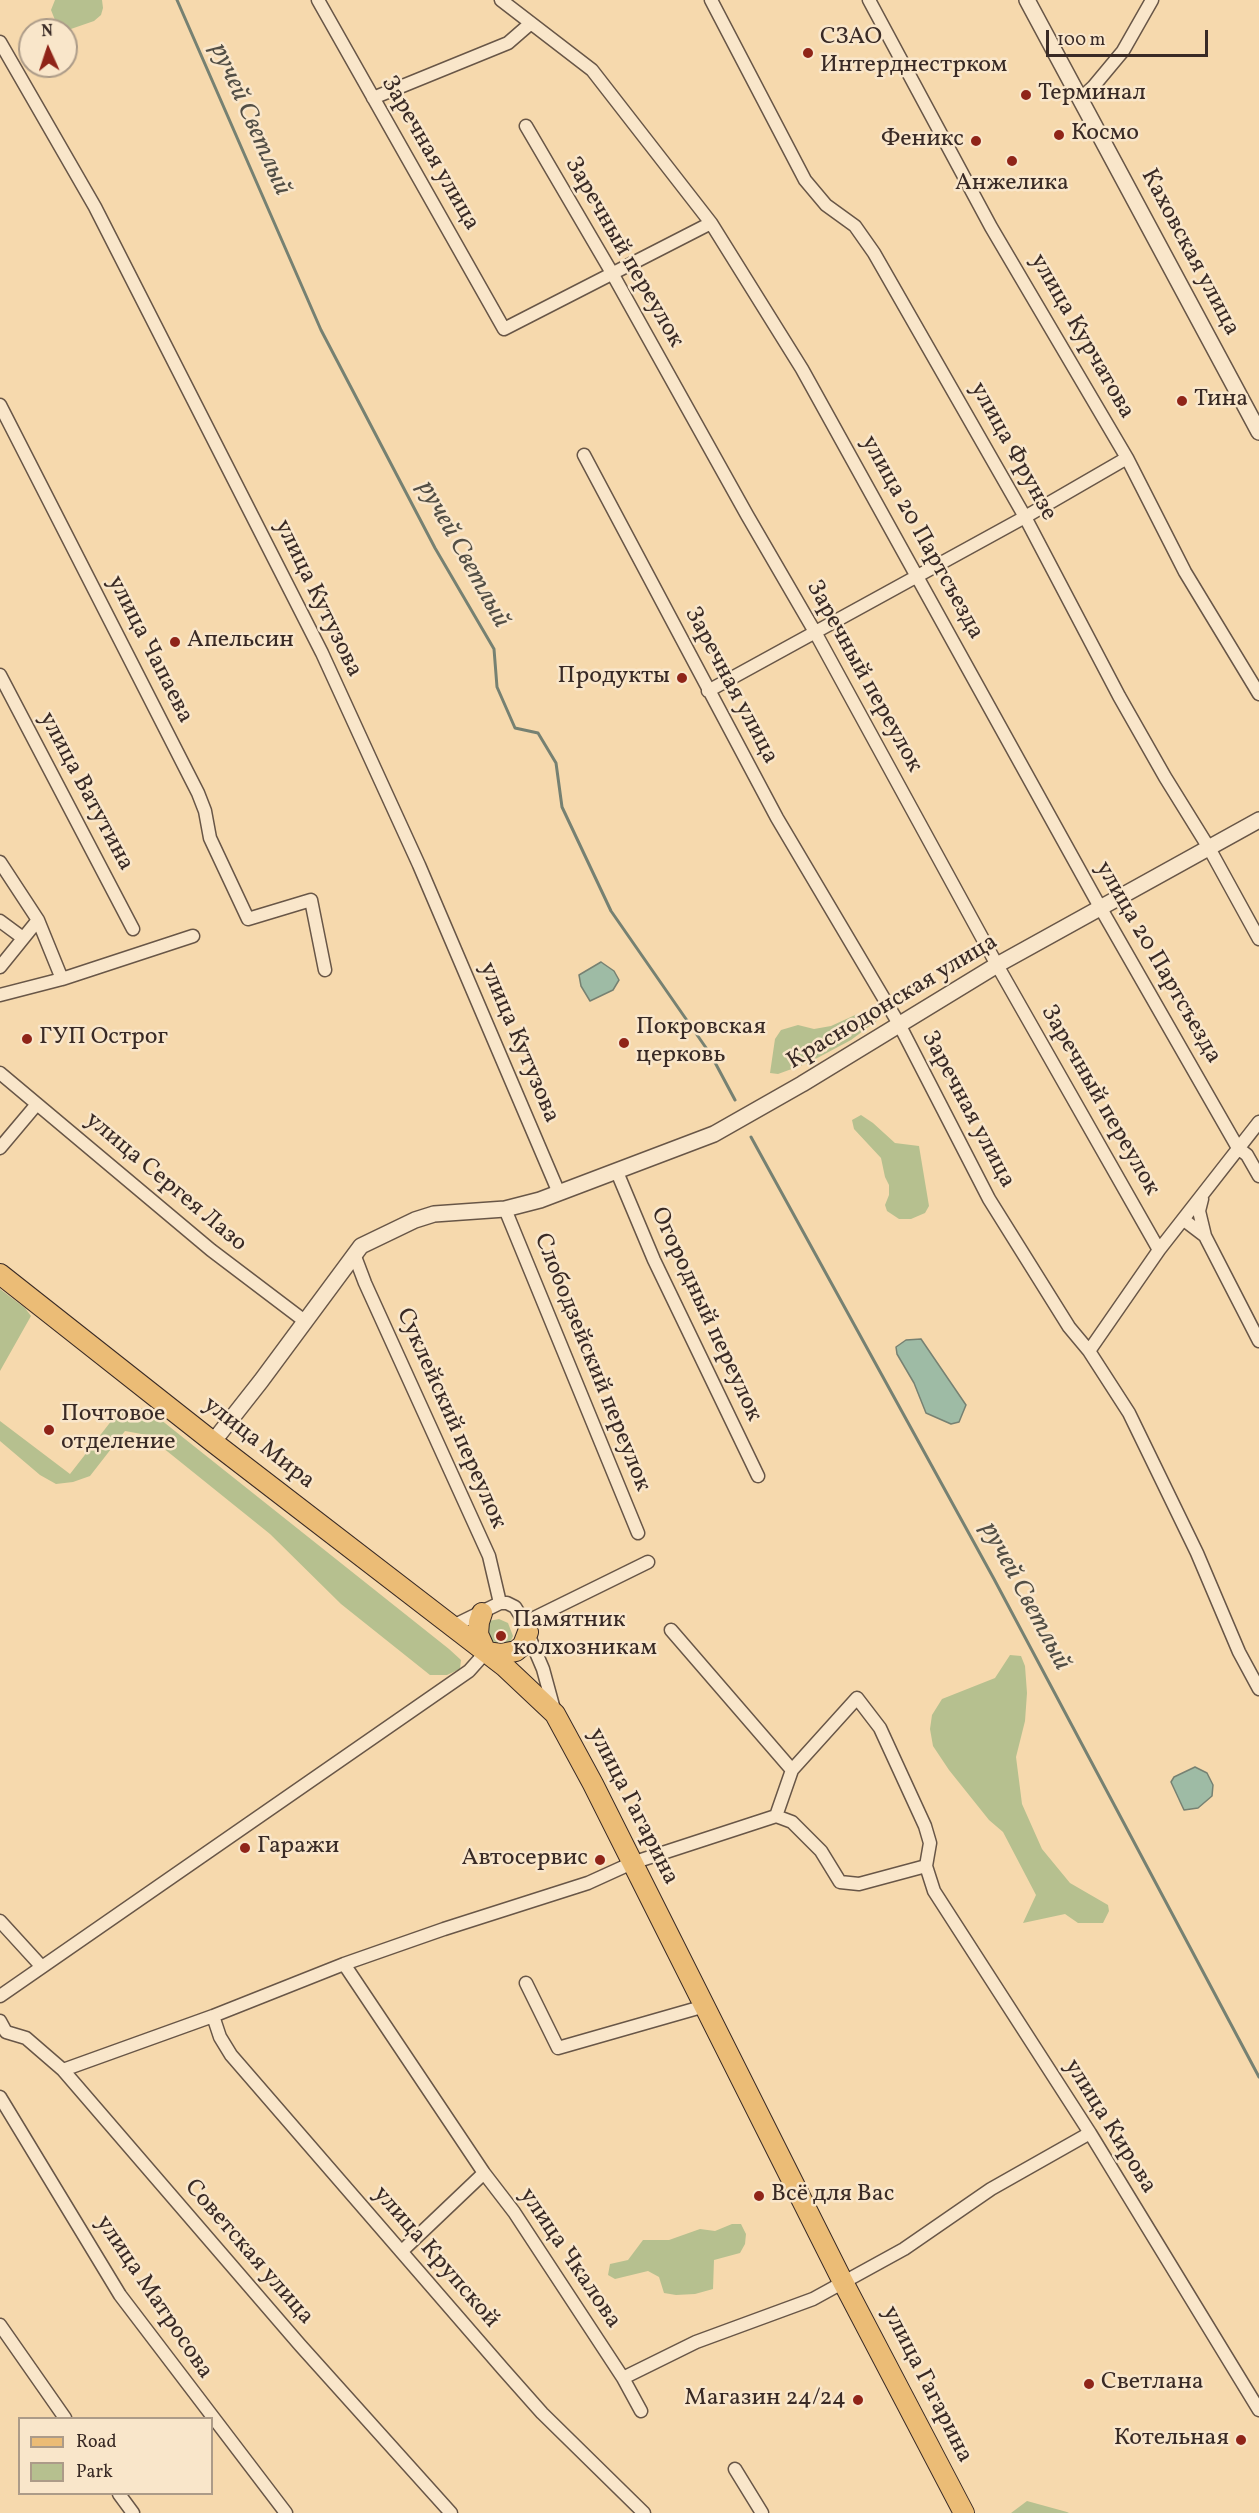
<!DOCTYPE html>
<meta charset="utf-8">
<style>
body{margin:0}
#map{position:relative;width:1259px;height:2513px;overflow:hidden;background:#f6d9ad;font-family:Vollkorn,serif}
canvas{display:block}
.legend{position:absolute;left:18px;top:2417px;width:195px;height:78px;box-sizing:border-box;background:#f9e6ca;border:2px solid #ac9b88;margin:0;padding:8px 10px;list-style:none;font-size:18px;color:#392a25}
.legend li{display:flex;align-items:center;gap:12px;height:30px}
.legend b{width:30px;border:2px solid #ac9b88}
.north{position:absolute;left:18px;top:18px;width:60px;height:60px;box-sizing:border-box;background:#f9e6ca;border:2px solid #ac9b88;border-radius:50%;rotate:357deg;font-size:16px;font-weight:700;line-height:24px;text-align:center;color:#392a25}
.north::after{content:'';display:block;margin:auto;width:21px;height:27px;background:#8f2418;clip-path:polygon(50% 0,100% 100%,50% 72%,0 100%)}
.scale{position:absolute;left:1046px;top:30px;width:162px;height:27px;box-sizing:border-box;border:3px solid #392a25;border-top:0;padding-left:8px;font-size:18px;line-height:21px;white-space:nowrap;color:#392a25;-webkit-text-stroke:4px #f9e6ca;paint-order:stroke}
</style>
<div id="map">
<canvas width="1259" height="2513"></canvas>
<ul class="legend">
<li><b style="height:8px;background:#ebbc76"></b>Road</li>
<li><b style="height:16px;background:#b6c08f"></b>Park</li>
</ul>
<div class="north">N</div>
<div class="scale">100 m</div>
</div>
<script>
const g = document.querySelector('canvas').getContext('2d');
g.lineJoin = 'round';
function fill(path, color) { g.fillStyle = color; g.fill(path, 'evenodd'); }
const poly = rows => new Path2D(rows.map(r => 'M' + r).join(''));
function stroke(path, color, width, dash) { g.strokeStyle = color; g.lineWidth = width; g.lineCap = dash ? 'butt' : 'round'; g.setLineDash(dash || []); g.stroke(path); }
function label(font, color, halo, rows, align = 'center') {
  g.font = font + ' Vollkorn,serif'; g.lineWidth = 5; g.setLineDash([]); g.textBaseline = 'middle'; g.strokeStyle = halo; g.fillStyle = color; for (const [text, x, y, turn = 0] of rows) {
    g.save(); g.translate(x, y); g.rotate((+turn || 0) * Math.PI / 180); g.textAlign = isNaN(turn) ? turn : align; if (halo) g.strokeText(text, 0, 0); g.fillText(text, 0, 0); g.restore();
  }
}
const green = poly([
 [55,0,102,0,103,8,101,15,94,21,68,30,57,25,51,10],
 [876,1010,879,1019,851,1040,808,1063,778,1074,770,1073,775,1039,781,1030,798,1025,814,1029,831,1026,864,1011],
 [861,1115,873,1123,895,1143,919,1146,929,1206,925,1213,911,1219,899,1219,887,1211,885,1205,889,1195,889,1185,885,1177,881,1158,854,1129,852,1120],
 [0,1289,25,1308,31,1316,0,1371],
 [146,1408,449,1649,461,1660,460,1669,447,1675,430,1675,341,1604,270,1534,147,1435,125,1431,90,1476,73,1482,56,1484,40,1475,0,1441,0,1421,70,1474,119,1411],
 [499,1619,508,1623,513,1636,509,1645,494,1650,482,1629,489,1621],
 [1010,1655,1021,1656,1025,1666,1027,1693,1025,1721,1016,1757,1022,1804,1042,1849,1070,1883,1108,1905,1109,1911,1103,1923,1078,1923,1065,1914,1023,1923,1036,1895,1003,1832,989,1820,949,1770,933,1746,930,1729,932,1715,942,1699,995,1678],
 [732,2224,741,2224,746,2234,745,2244,740,2253,714,2260,713,2289,695,2294,676,2295,664,2293,659,2277,648,2271,615,2279,608,2275,610,2264,628,2260,643,2240,669,2240,700,2229,715,2231],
 [1027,2501,1067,2512,1069,2513,1011,2513]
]);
const water = poly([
 [601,962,614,971,619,980,613,990,590,1001,581,986,579,975,601,962],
 [921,1339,966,1405,959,1422,951,1424,926,1413,914,1383,897,1354,896,1347,906,1340,921,1339],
 [1195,1767,1207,1773,1213,1785,1212,1796,1198,1808,1184,1810,1171,1782,1174,1777,1195,1767]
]);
const stream = poly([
 [177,0,321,330,435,548,494,649,497,687,515,728,538,733,556,763,562,807,611,911,711,1055,735,1100],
 [751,1137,994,1579,1259,2077]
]);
const minor = poly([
 [318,0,504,329,711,223],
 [501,0,592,70,711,223,802,369,1100,907,1238,1148,1247,1155,1259,1176],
 [711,0,805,180,826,205,855,226,874,253,1025,517,1119,696,1165,777,1209,848,1259,939],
 [869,0,991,227,1127,458,1185,572,1259,694],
 [0,42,95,207,322,653,419,865,559,1193],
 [373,98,508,43,531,23],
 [1080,99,1093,87,1123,51,1152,0],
 [526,126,612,273,747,515,815,632,997,965,1159,1250],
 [0,405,198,793,205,811,210,838,248,919,311,900,325,970],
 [584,455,777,818,899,1024,989,1199,1069,1327,1089,1351,1129,1413,1197,1553,1239,1652,1259,1689],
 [0,675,133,929],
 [708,691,1025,517,1127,458],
 [0,862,38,920,62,979],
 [0,921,23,938],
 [0,967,38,920],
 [0,995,62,979,193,936],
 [0,1073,211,1250,306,1322],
 [0,1148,37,1104],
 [617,1172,654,1260,758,1476],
 [1202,1199,1199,1211,1205,1236],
 [505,1209,638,1533],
 [1184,1220,1205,1236,1259,1341],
 [354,1254,365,1283,489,1556,500,1603],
 [1089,1351,1159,1250,1259,1122],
 [524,1623,648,1562],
 [453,1626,500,1603,507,1603,515,1607,520,1615,543,1669,555,1713],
 [671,1630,792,1770],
 [776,1816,792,1770,857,1698,880,1728,925,1826,930,1843,926,1866,934,1891,1090,2133,1259,2410],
 [0,1921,42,1967],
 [344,1964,484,2173,514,2212,623,2378,696,2342,813,2299,904,2249,991,2189,1090,2133],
 [526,1983,558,2048,705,2006],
 [0,1996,469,1671,486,1652],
 [213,2016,220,2037,231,2055,503,2369,542,2413,644,2513],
 [0,2021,6,2032],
 [6,2032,26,2038,63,2070,300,2345,451,2513],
 [63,2070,213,2016,344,1964,444,1929,588,1883,632,1863,776,1816,792,1822,821,1851,840,1882,859,1884,926,1866],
 [0,2097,120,2295,286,2513],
 [402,2251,484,2173],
 [0,2325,65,2418],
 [623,2378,641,2411],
 [735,2469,762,2513],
 [119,2494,133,2513]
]);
const tertiary = poly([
 [1027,0,1259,432],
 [213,1442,261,1381,361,1246,415,1220,434,1214,505,1209,540,1200,714,1134,802,1084,997,965,1259,820]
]);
const primary = poly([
 [0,1274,213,1442,504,1666,555,1714,593,1784,843,2282,964,2513],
 [482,1613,479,1622,478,1634,486,1652,501,1654,516,1651,523,1645,528,1632]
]);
const markers = [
 [808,53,6,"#8f2418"],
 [1026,95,6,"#8f2418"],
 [1059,135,6,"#8f2418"],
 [976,141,6,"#8f2418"],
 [1012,161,6,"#8f2418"],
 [1182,401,6,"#8f2418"],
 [175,642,6,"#8f2418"],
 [682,678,6,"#8f2418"],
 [27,1039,6,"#8f2418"],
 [624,1043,6,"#8f2418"],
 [49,1430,6,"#8f2418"],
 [501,1636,6,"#8f2418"],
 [245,1848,6,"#8f2418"],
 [600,1860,6,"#8f2418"],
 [759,2196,6,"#8f2418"],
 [1089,2384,6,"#8f2418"],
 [858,2400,6,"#8f2418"],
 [1241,2440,6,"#8f2418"]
];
const poiNames = [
 ["СЗАО",820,39],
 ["Интерднестрком",820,67],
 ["Терминал",1038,95],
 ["Космо",1071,135],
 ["Феникс",964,141,"right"],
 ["Анжелика",1012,185,"center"],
 ["Тина",1194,401],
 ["Апельсин",187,642],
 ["Продукты",670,678,"right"],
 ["Покровская",636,1029],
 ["церковь",636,1057],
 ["ГУП Острог",39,1039],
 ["Почтовое",61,1416],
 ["отделение",61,1444],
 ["Памятник",513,1622],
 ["колхозникам",513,1650],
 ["Гаражи",257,1848],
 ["Автосервис",588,1860,"right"],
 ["Всё для Вас",771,2196],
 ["Светлана",1101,2384],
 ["Магазин 24/24",846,2400,"right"],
 ["Котельная",1229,2440,"right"]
];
const streetNames = [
 ["Заречная улица",429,154,60],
 ["Заречный переулок",623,253,60],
 ["Каховская улица",1189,253,62],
 ["улица Курчатова",1081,337,60],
 ["улица Фрунзе",1012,452,61],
 ["улица 20 Партсъезда",921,538,61],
 ["улица Кутузова",317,599,64],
 ["улица Чапаева",149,650,63],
 ["Заречный переулок",863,677,61],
 ["Заречная улица",730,686,62],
 ["улица Ватутина",85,792,62],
 ["улица 20 Партсъезда",1157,963,60],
 ["Краснодонская улица",893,1003,-31],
 ["улица Кутузова",518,1043,67],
 ["Заречный переулок",1099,1101,60],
 ["Заречная улица",967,1110,62],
 ["улица Сергея Лазо",165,1183,40],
 ["Огородный переулок",705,1315,65],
 ["Слободзейский переулок",591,1363,68],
 ["Суклейский переулок",450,1419,66],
 ["улица Мира",258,1444,38],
 ["улица Гагарина",632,1807,63],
 ["улица Кирова",1109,2127,58],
 ["Советская улица",248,2253,49],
 ["улица Крупской",435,2258,49],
 ["улица Чкалова",569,2259,56],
 ["улица Матросова",153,2298,56],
 ["улица Гагарина",926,2385,63]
];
const waterNames = [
 ["ручей Светлый",249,120,66],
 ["ручей Светлый",462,555,61],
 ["ручей Светлый",1024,1597,62]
];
fill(green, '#b6c08f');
fill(water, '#9ebba5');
stroke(water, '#768172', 1.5);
stroke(stream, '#768172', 3);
stroke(minor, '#685647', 15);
stroke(tertiary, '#685647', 18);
stroke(primary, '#392a25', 22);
stroke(minor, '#f9e6ca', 12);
stroke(tertiary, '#f9e6ca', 15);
stroke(primary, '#ebbc76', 20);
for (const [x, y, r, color] of markers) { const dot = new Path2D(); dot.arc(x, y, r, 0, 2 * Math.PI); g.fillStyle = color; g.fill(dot); stroke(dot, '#f9e6ca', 2); }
label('24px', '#392a25', '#f9e6ca', poiNames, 'left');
label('24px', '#392a25', '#f9e6ca', streetNames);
label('italic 26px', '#524e45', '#f9e6ca', waterNames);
</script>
